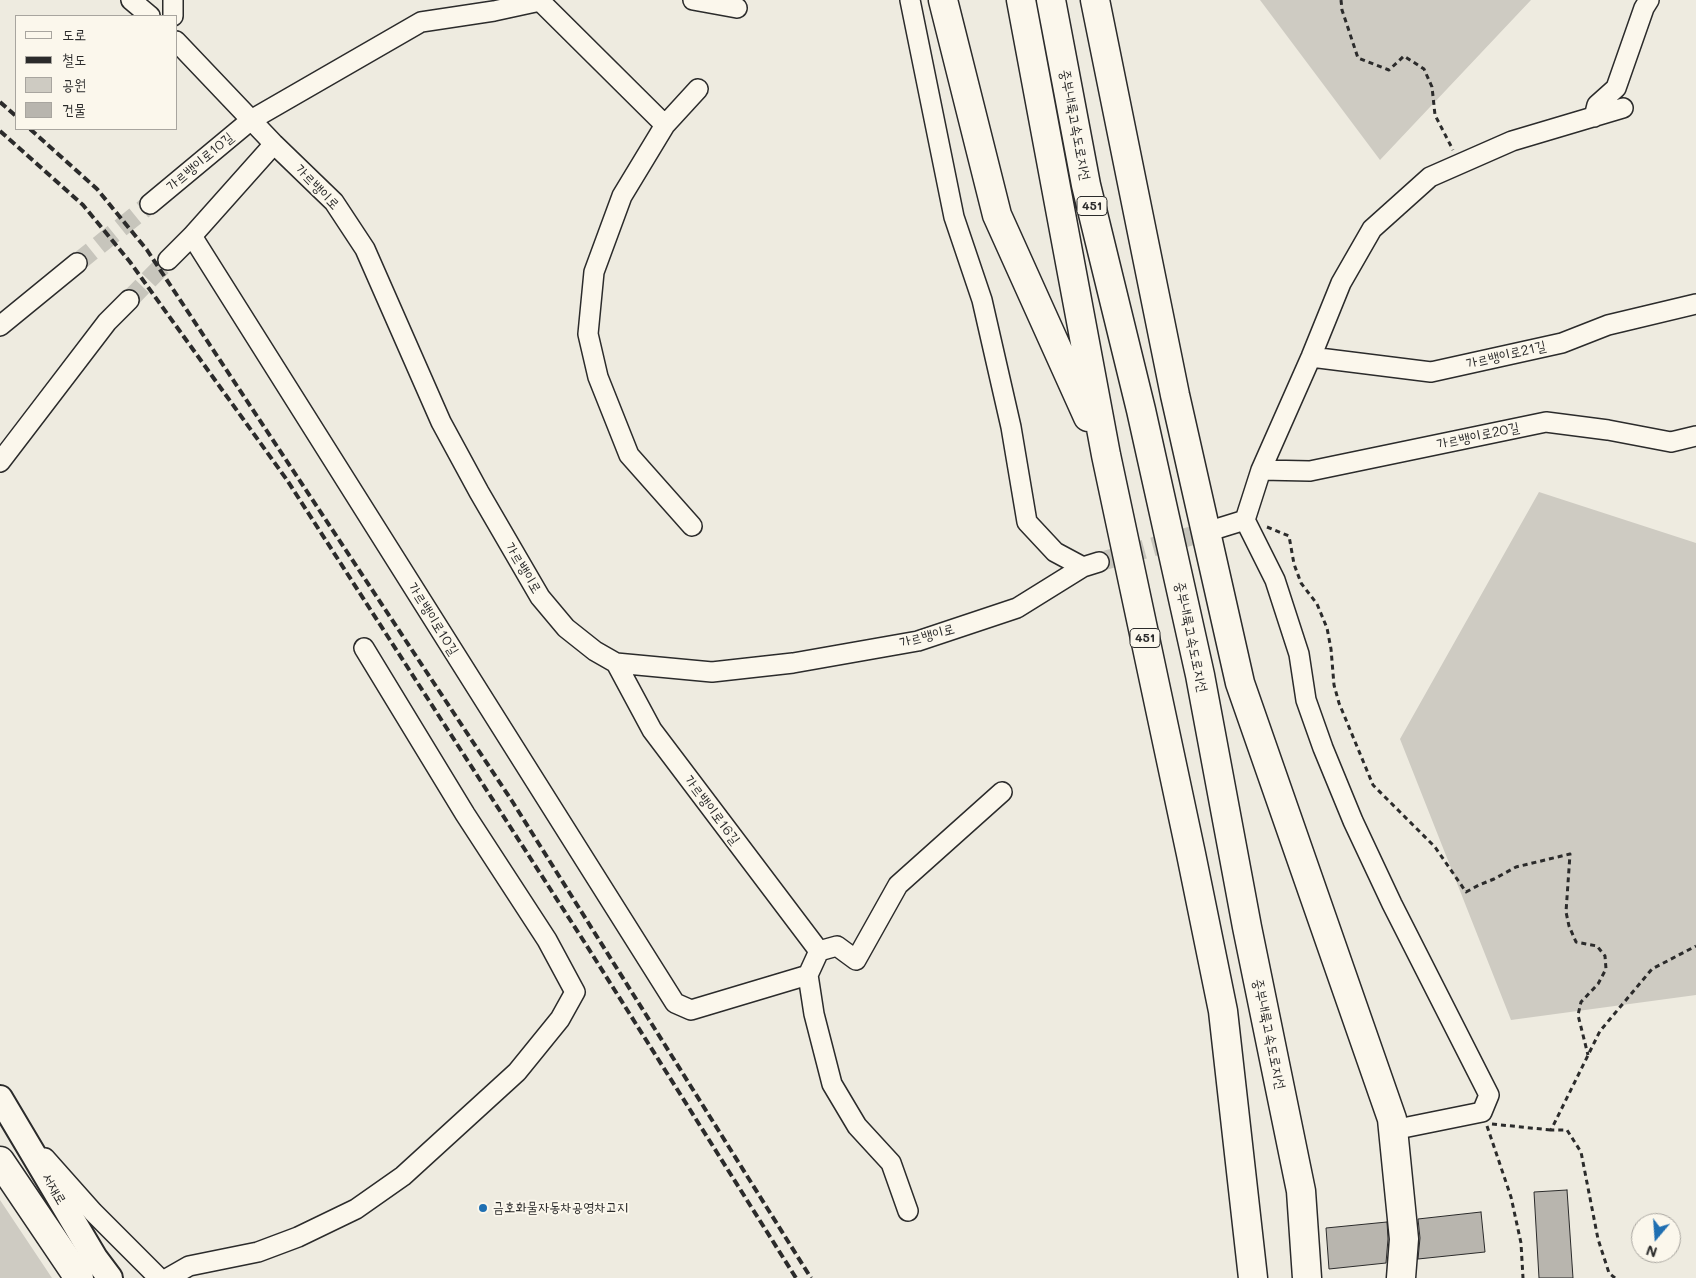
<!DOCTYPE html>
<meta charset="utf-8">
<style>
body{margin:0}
#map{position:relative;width:1696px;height:1278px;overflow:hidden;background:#eeebe0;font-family:Mali,"Poor Story",sans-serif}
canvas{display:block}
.legend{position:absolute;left:15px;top:15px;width:162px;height:115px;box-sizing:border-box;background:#fbf7ec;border:1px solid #a8a59f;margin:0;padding:6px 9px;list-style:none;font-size:15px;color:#2b2b2b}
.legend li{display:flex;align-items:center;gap:10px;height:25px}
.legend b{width:25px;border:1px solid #a8a59f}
.north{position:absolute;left:1631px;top:1213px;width:50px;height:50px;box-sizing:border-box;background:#fbf7ec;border:1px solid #a8a59f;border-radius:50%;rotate:198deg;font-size:14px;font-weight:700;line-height:20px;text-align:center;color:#2b2b2b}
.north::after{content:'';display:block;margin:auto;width:18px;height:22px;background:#1f6fb2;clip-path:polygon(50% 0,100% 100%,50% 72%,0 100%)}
</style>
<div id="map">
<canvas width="1696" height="1278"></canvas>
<ul class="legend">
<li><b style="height:6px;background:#fbf7ec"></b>도로</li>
<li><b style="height:6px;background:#2b2b2b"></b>철도</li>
<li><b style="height:14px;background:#cecbc2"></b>공원</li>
<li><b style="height:14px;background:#b8b5ae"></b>건물</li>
</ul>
<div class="north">N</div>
</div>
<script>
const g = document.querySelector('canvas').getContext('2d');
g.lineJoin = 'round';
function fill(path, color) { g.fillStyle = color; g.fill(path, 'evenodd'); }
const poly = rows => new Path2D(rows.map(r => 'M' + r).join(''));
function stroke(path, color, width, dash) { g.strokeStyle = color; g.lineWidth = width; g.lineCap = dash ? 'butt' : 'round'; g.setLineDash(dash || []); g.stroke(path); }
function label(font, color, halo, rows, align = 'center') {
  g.font = font + ' Mali,"Poor Story",sans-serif'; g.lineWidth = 4; g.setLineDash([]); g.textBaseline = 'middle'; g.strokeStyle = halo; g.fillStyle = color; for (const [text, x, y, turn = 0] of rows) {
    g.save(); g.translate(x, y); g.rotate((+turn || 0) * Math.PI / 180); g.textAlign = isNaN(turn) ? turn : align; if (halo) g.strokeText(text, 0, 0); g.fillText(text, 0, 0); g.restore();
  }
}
const green = poly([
 [1260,0,1531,0,1380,160],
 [1539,492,1696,543,1696,995,1511,1020,1400,739],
 [0,1200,52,1278,0,1278]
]);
const building = poly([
 [1567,1190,1573,1278,1539,1278,1534,1192,1567,1190],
 [1481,1212,1485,1252,1418,1259,1420,1238,1418,1219,1481,1212],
 [1387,1222,1388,1239,1386,1263,1329,1269,1326,1228,1387,1222]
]);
const minorTunnel = poly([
 [77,263,150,204],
 [129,300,168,260],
 [1099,562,1216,529]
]);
const path = poly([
 [1341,0,1342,10,1358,58,1389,70,1404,56,1424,69,1432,87,1435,115,1453,150],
 [1267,527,1289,536,1294,564,1301,583,1317,604,1327,628,1331,649,1334,685,1339,703,1373,785,1435,847,1466,892,1479,885,1494,879,1516,867,1570,854,1566,912,1569,926,1576,942,1597,946,1605,956,1606,969,1598,984,1581,1002,1578,1015,1588,1055],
 [1492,1124,1551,1130],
 [1487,1126,1511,1197,1521,1243,1523,1278],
 [1615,1278,1609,1273,1598,1239,1581,1152,1567,1130,1551,1130,1600,1031,1652,969,1696,946]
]);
const minor = poly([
 [131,0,150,16],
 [173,0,173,16],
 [693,0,737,8],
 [910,0,954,217,982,300,1011,427,1027,522,1055,552,1083,567],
 [176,41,274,144,334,202,365,249,441,422,479,492,540,597,566,628,595,651,616,663,712,672,793,663,918,641,1017,608,1083,567,1099,562],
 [1594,117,1597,105,1616,88,1644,8,1649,0],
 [150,204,251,120,421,22,494,11,540,1,665,125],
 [192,236,675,1003,691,1010,808,975,819,951,652,730,616,663],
 [168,260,192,236,274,144],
 [0,326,77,263],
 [1311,357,1431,372,1562,343,1608,325,1696,304],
 [0,462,107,322,129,300],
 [1261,470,1310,471,1546,422,1608,430,1671,442,1696,436],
 [692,526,629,455,598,377,588,334,594,272,622,196,665,125,698,89],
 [1216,529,1245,520],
 [819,951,837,946,856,960,898,885,1002,792],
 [808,975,814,1014,832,1084,857,1126,891,1163,908,1211],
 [1393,1130,1482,1112,1489,1095,1392,904,1353,821,1323,748,1306,700,1299,654,1275,580,1245,520,1261,470,1311,357,1341,283,1372,229,1430,177,1512,141,1623,108],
 [45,1158,93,1212,159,1278],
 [168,1278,189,1266,258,1252,298,1237,356,1209,403,1176,517,1072,560,1019,575,992,547,940,465,814,364,648]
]);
const major = poly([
 [0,1098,95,1258,110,1278]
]);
const highway = poly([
 [943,0,997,215,1088,417],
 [1021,0,1106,455,1191,854,1223,1011,1253,1278],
 [1051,0,1086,185,1141,410,1200,675,1247,927,1301,1191,1307,1278],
 [1095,0,1175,395,1240,683,1392,1119,1404,1239,1401,1278],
 [0,1161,79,1278]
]);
const rail = poly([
 [0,102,16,116],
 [30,129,97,189,147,250,512,801,811,1278],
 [0,131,83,205,130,262,287,480,585,943,796,1278]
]);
const markers = [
 [483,1208,5,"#1f6fb2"]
];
const shields = [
 [1092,206,30],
 [1145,638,30]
];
const shieldNames = [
 ["451",1092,206],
 ["451",1145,638]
];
const streetNames = [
 ["중부내륙고속도로지선",1075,125,79],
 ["가르뱅이로10길",200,162,-40],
 ["가르뱅이로",317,187,46],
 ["가르뱅이로21길",1506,355,-13],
 ["가르뱅이로20길",1478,436,-12],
 ["가르뱅이로",523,568,59],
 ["가르뱅이로10길",433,619,58],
 ["가르뱅이로",927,636,-15],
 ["중부내륙고속도로지선",1191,637,78],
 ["가르뱅이로16길",712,810,53],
 ["중부내륙고속도로지선",1269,1034,78],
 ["서재로",54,1189,60]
];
const poiNames = [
 ["금호화물자동차공영차고지",493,1208]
];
fill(green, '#cecbc2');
fill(building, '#b8b5ae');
stroke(building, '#2b2b2b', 1);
stroke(minorTunnel, '#c7c5bc', 19, [19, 9]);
stroke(minor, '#2b2b2b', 22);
stroke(major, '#2b2b2b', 28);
stroke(highway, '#2b2b2b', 31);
stroke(path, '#2b2b2b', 3, [5, 4]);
stroke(minor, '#fbf7ec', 19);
stroke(major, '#fbf7ec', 24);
stroke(highway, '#fbf7ec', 28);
stroke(rail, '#2b2b2b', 4, [8, 4]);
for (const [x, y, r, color] of markers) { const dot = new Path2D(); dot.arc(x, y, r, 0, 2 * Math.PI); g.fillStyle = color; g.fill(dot); stroke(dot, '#fbf7ec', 2); }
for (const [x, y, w] of shields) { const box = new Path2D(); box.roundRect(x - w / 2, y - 9.5, w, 19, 4); g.fillStyle = '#fbf7ec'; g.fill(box); stroke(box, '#2b2b2b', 1); }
label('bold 12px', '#2b2b2b', null, shieldNames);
label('14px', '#2b2b2b', '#fbf7ec', streetNames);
label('14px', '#2b2b2b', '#fbf7ec', poiNames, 'left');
</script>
